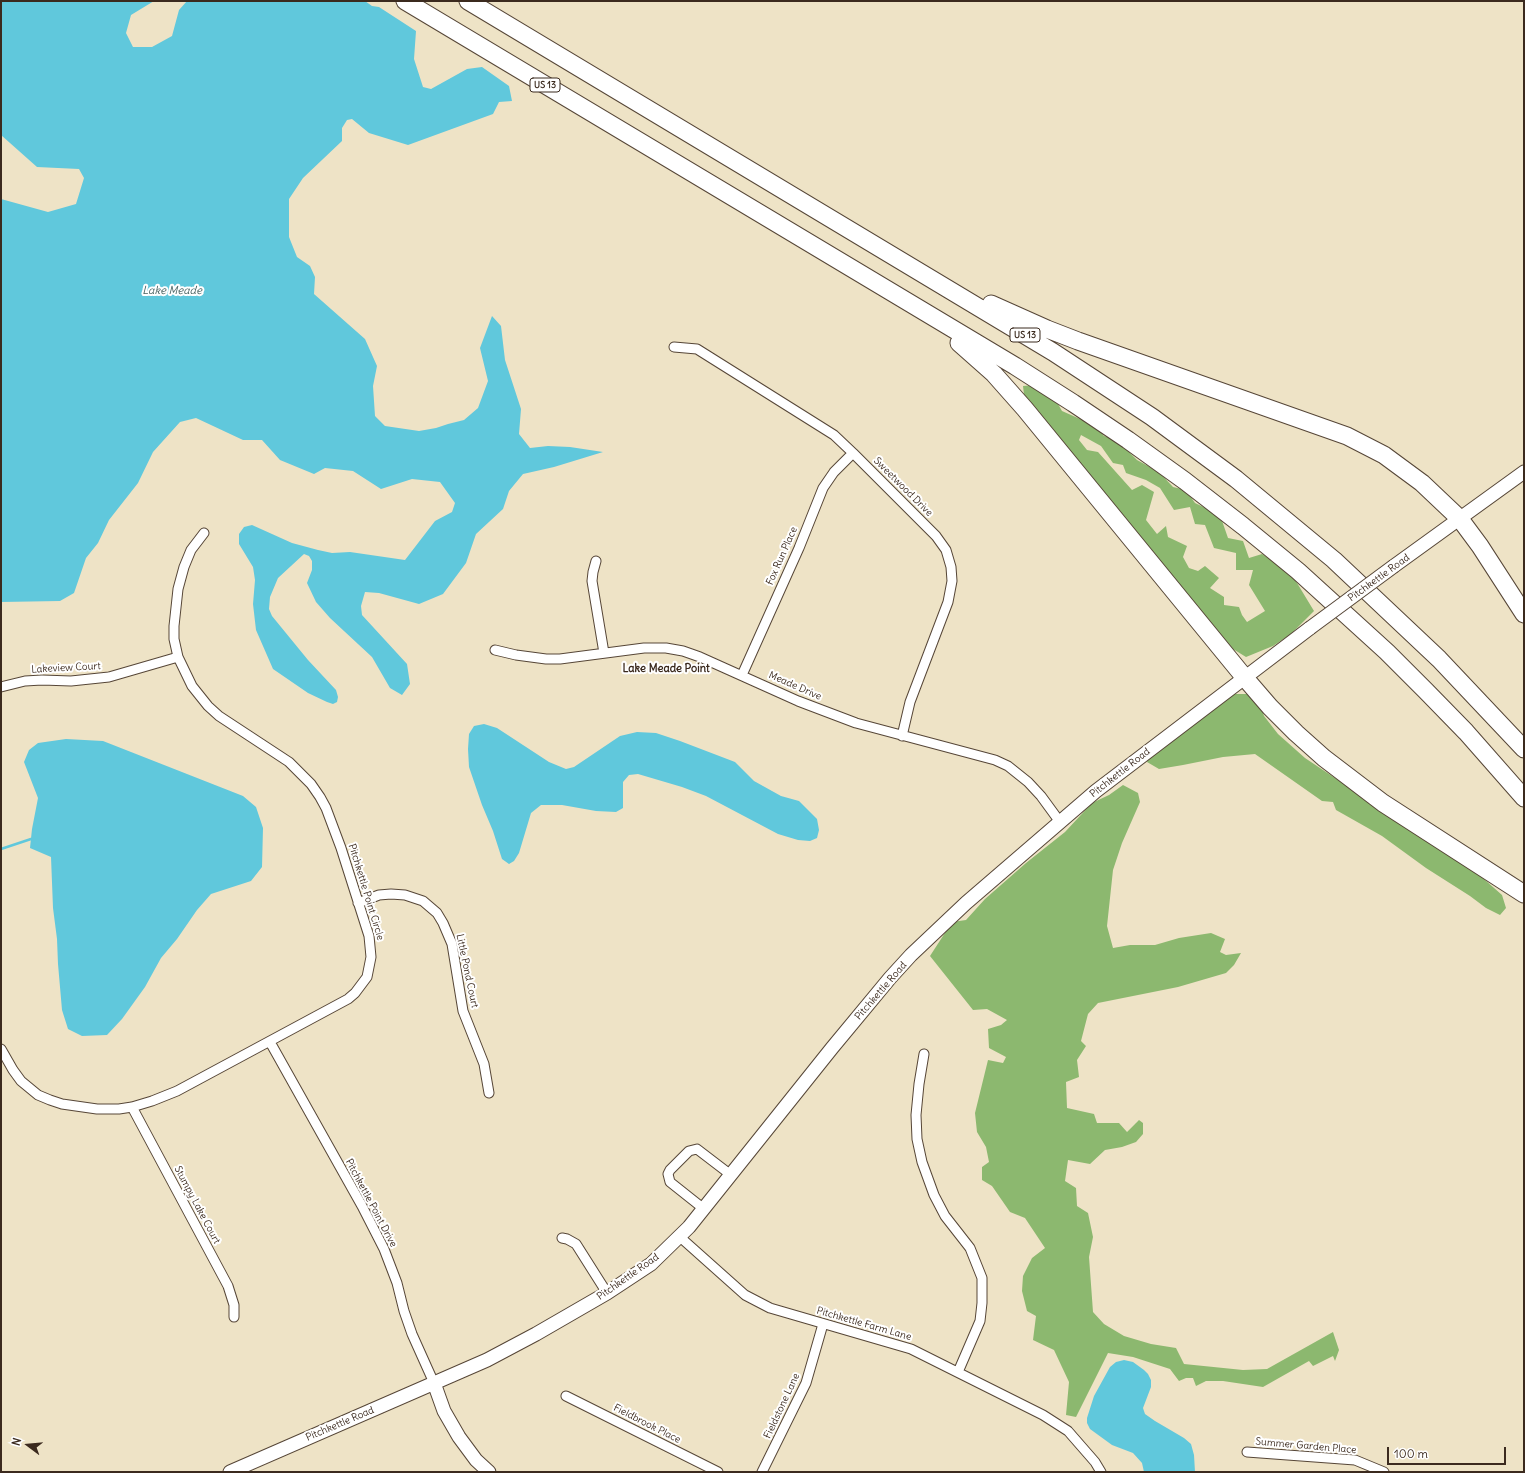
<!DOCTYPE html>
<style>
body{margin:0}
#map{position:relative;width:1525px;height:1473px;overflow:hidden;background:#eee3c6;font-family:Delius,sans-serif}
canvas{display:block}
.frame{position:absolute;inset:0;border:2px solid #3b2a1e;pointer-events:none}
.north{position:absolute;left:8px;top:1425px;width:40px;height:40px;-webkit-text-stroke:3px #fff;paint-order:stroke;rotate:286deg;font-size:11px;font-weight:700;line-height:16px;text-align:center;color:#3b2a1e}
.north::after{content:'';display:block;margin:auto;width:14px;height:18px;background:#3b2a1e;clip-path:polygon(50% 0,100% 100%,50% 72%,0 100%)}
.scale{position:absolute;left:1387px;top:1447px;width:119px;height:18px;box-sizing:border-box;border:2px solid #3b2a1e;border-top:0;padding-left:5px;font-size:12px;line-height:14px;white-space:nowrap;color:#3b2a1e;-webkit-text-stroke:3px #fff;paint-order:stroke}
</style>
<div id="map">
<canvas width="1525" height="1473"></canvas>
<div class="frame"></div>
<div class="north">N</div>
<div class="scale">100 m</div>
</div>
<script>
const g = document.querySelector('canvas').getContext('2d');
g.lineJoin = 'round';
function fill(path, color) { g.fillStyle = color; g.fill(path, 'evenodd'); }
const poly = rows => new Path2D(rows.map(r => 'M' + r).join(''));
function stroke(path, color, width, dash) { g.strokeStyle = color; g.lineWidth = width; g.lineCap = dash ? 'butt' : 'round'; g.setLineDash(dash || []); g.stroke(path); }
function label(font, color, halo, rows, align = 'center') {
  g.font = font + ' Delius,sans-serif'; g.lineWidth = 4; g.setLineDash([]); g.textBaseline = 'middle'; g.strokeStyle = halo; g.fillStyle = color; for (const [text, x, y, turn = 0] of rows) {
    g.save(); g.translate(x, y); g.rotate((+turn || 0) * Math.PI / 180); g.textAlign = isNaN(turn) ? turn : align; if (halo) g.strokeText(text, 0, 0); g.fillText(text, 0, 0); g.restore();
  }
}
const forest = poly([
 [1035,385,1054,397,1062,411,1096,426,1104,436,1116,439,1137,460,1159,472,1173,487,1186,490,1195,503,1220,515,1228,538,1243,541,1249,558,1262,554,1291,573,1314,611,1291,634,1273,646,1246,657,1233,649,1025,403,1023,386],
 [1081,435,1101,446,1113,463,1123,465,1126,473,1146,480,1160,488,1174,510,1190,507,1195,524,1205,525,1214,548,1236,553,1236,570,1253,570,1249,585,1265,611,1247,622,1242,615,1239,607,1224,605,1224,597,1210,588,1219,578,1205,566,1198,571,1189,568,1183,557,1187,546,1168,537,1166,526,1157,534,1146,520,1154,492,1142,485,1132,490,1098,452,1087,450,1079,440],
 [1232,694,1250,694,1261,706,1264,716,1278,734,1305,758,1476,872,1502,895,1506,908,1500,915,1486,908,1470,896,1426,868,1382,836,1336,810,1333,802,1322,801,1255,754,1223,757,1183,765,1159,769,1147,762,1149,755],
 [1123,785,1138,793,1140,802,1122,843,1113,870,1107,926,1113,948,1130,945,1155,945,1179,938,1211,933,1225,939,1220,952,1226,955,1241,953,1234,965,1226,973,1178,987,1098,1003,1088,1014,1081,1041,1086,1046,1077,1060,1079,1077,1066,1082,1067,1108,1094,1114,1097,1123,1119,1123,1127,1132,1139,1120,1143,1123,1143,1134,1136,1142,1122,1147,1105,1150,1090,1164,1068,1160,1065,1181,1076,1188,1077,1206,1088,1213,1093,1237,1089,1257,1093,1312,1104,1324,1124,1336,1151,1344,1176,1348,1184,1364,1243,1370,1267,1369,1333,1332,1339,1350,1335,1361,1333,1356,1313,1366,1309,1361,1263,1387,1223,1381,1206,1381,1196,1386,1193,1378,1186,1378,1179,1381,1170,1369,1133,1357,1108,1353,1076,1417,1066,1415,1069,1382,1054,1350,1033,1340,1036,1316,1027,1311,1022,1291,1023,1276,1032,1258,1045,1248,1025,1218,1010,1212,992,1186,982,1180,982,1167,989,1162,986,1147,977,1132,975,1113,988,1060,1003,1063,1006,1057,989,1048,988,1029,1001,1025,1007,1020,987,1009,973,1010,930,956,952,922,966,920,985,899,1026,863,1065,832,1092,803,1109,795]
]);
const water = poly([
 [1,1,154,1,131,15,126,33,133,47,152,47,172,36,179,10,187,1,365,1,372,6,379,7,416,31,414,59,423,87,431,89,467,69,482,67,509,86,512,101,499,102,493,114,408,145,369,133,352,119,347,120,342,128,342,141,303,178,289,199,289,237,297,257,310,266,315,277,314,294,365,339,377,366,373,386,375,416,385,426,419,431,436,428,448,424,464,420,478,408,488,381,480,348,492,316,501,326,505,360,521,409,519,434,530,448,548,446,570,447,603,452,554,467,523,474,509,491,503,509,476,534,466,563,443,594,419,604,379,593,365,592,361,606,362,615,407,664,410,684,402,695,390,688,372,657,330,618,316,602,307,583,312,570,312,561,309,556,304,554,278,578,270,597,269,609,272,616,308,660,336,690,338,697,337,702,333,704,327,702,308,693,273,669,256,630,253,604,255,580,253,567,239,544,239,534,244,527,252,525,292,543,318,550,332,553,350,552,405,560,435,521,452,512,455,503,440,482,412,479,381,489,353,471,325,468,314,474,280,460,262,440,243,440,196,418,180,422,153,452,138,483,109,520,98,543,86,558,74,593,60,601,1,602,1,199,48,212,76,204,84,178,79,169,37,167,1,135],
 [484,724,497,728,549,762,566,769,574,767,620,736,637,732,656,733,680,741,735,762,754,781,781,796,799,801,817,819,819,830,817,838,810,841,798,840,778,834,706,796,682,787,638,774,629,775,623,782,623,808,616,812,596,811,562,805,541,805,531,813,519,853,514,861,509,864,502,859,493,831,482,805,469,767,468,749,469,734,474,726],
 [66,739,103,741,243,796,256,807,263,828,262,867,251,881,211,894,197,910,177,939,161,958,145,987,122,1019,107,1035,82,1036,68,1029,62,1010,58,964,57,939,53,908,51,857,30,848,32,829,38,798,24,762,29,750,38,743],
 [1124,1360,1133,1362,1144,1370,1148,1374,1151,1380,1151,1387,1143,1408,1145,1414,1155,1421,1184,1438,1191,1444,1194,1455,1195,1472,1144,1472,1142,1463,1133,1453,1112,1445,1090,1429,1087,1423,1087,1418,1094,1396,1110,1367,1116,1362]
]);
const stream = poly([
 [1,849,31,839]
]);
const street = poly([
 [674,347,697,349,834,435,853,453,936,536,946,550,951,567,952,581,948,602,910,702,902,736],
 [596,561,593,572,592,581,604,653],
 [495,650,516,655,546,659,560,659,644,648,666,648,683,651,700,657,798,701,856,723,995,760,1008,766,1028,782,1041,796,1060,822],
 [742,675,799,548,823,488,834,472,853,453],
 [1,687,25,681,42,680,71,681,109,677,178,657],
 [358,903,379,895,391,894,405,895,423,901,437,913,443,923,452,944,463,1011,484,1064,489,1093],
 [270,1042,362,1206,384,1249,397,1283,404,1311,412,1334,434,1383],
 [1,1049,13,1070,21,1081,38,1095,50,1100,62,1104,97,1109,119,1109,132,1107,152,1101,177,1091,348,999,355,993,367,977,371,957,369,936,341,848,326,808,320,797,311,784,289,762,219,716,208,706,192,686,178,657,174,639,174,626,178,589,184,567,191,550,204,533],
 [924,1054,919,1084,916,1115,917,1139,922,1162,934,1195,945,1216,970,1248,982,1278,982,1303,980,1321,958,1372],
 [132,1107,228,1286,234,1305,234,1317],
 [704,1209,670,1182,668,1174,670,1170,689,1151,697,1149,731,1175],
 [680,1237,745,1295,770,1308,911,1349,1043,1415,1068,1431,1095,1462,1101,1472],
 [562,1238,567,1239,576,1244,607,1293],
 [566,1396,718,1472],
 [1247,1452,1355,1460,1384,1472],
 [762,1472,806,1383,823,1324]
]);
const secondary = poly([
 [1394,566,1524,472],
 [434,1383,444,1411,459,1437,476,1460,489,1472],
 [230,1472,487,1360,536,1334,607,1293,651,1264,689,1227,832,1048,890,978,911,955,966,903,1096,791,1310,628]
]);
const highway = poly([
 [405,1,1015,366,1073,403,1128,440,1185,481,1243,526,1298,571,1387,652,1426,691,1466,732,1524,798],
 [468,1,1053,352,1152,417,1236,479,1334,560,1439,659,1524,749],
 [991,304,1047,329,1078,341,1347,436,1384,455,1422,483,1460,519,1480,546,1524,614],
 [959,343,994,374,1025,409,1245,678,1270,707,1296,733,1324,758,1383,803,1524,894]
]);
const secondaryBridge = poly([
 [1310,628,1394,566]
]);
const shields = [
 [545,85,30],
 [1025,335,30]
];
const shieldNames = [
 ["US 13",545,85],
 ["US 13",1025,335]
];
const streetNames = [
 ["Sweetwood Drive",903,487,45],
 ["Fox Run Place",782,556,-66],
 ["Pitchkettle Road",1379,578,-36],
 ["Lakeview Court",66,668,-3],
 ["Meade Drive",795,686,24],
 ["Pitchkettle Road",1120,773,-38],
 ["Pitchkettle Point Circle",366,892,73],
 ["Little Pond Court",467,971,78],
 ["Pitchkettle Road",881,991,-49],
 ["Pitchkettle Point Drive",371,1203,62],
 ["Stumpy Lake Court",197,1205,62],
 ["Pitchkettle Road",628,1277,-35],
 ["Pitchkettle Farm Lane",864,1324,16],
 ["Fieldstone Lane",782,1406,-65],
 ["Pitchkettle Road",340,1424,-23],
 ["Fieldbrook Place",647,1424,27],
 ["Summer Garden Place",1306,1446,5]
];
const waterNames = [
 ["Lake Meade",172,291]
];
const neighbourhoodNames = [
 ["Lake Meade Point",666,669]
];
fill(forest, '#8cb86f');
fill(water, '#60c8dc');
stroke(stream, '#60c8dc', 2.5);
stroke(street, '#564637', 11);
stroke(secondary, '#564637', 15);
stroke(highway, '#564637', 19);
stroke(street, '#fff', 9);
stroke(secondary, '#fff', 13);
stroke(highway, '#fff', 17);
stroke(secondaryBridge, '#564637', 15, []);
stroke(secondaryBridge, '#fff', 13);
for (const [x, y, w] of shields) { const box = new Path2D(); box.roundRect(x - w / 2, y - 7, w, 14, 3); g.fillStyle = '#fff'; g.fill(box); stroke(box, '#3b2a1e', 1); }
label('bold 9px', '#3b2a1e', null, shieldNames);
label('10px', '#3b2a1e', '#fff', streetNames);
label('italic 11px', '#486160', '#fff', waterNames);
label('bold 11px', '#3b2a1e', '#fff', neighbourhoodNames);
</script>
